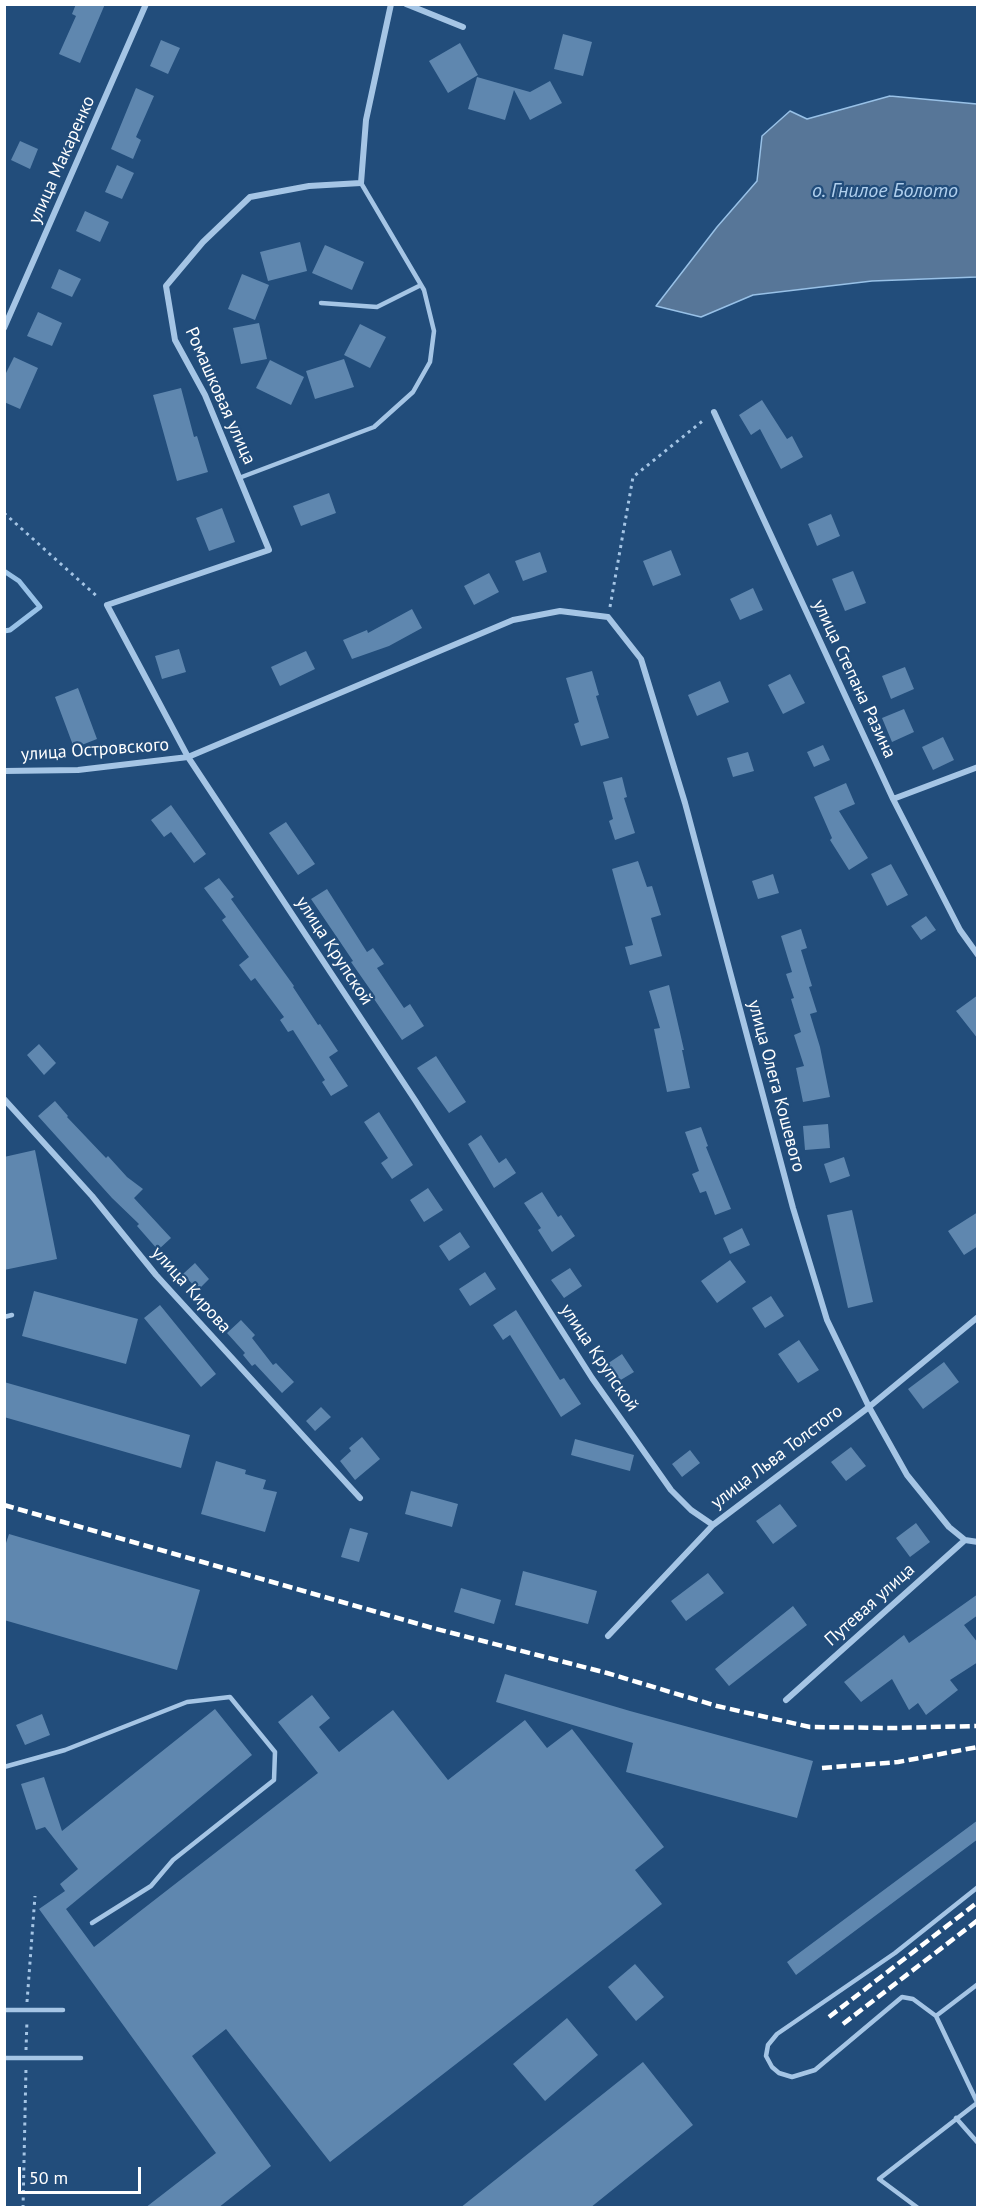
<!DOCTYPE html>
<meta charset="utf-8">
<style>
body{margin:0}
#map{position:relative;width:982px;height:2212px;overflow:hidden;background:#224d7b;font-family:"PT Sans",sans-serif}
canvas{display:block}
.frame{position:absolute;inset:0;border:6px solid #fff;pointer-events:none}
.scale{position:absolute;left:18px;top:2167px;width:123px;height:27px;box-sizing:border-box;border:3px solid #fff;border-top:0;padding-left:8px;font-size:18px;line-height:21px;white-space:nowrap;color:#fff;-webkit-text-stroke:4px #224d7b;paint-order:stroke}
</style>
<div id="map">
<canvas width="982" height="2212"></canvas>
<div class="frame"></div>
<div class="scale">50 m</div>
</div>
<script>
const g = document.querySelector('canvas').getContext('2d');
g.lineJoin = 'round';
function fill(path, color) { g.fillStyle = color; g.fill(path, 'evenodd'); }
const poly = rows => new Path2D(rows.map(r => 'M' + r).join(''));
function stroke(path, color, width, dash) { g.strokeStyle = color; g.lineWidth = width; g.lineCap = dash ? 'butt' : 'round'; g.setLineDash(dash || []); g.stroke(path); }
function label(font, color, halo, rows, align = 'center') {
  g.font = font + ' "PT Sans",sans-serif'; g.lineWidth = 4.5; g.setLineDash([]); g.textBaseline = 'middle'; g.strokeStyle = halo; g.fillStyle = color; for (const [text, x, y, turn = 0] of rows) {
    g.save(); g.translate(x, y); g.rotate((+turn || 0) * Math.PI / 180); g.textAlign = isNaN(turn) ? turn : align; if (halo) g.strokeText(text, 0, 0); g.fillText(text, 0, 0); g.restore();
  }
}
const water = poly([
 [890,96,977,104,977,277,872,281,753,295,701,317,656,306,717,227,757,181,762,136,790,111,807,119,890,96]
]);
const stream = poly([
 [4,571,19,581,40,607,10,630,4,631]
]);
const building = poly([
 [76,4,105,4,80,63,59,54,76,16,72,14],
 [563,34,592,42,583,76,554,69],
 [161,40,180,48,168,74,150,66],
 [460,43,478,75,448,93,429,61],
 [477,77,530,92,550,81,562,103,530,120,514,90,505,120,468,109],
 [136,88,154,96,136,137,141,140,133,159,111,149],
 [20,141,38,149,30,169,11,160],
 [117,165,134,173,122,199,105,192],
 [85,211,109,222,100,242,76,231],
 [300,242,307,271,268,281,260,252],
 [325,245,364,262,352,290,312,273],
 [59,269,81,279,72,297,51,288],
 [242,274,269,285,255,320,228,309],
 [38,312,62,323,52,346,27,336],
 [259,323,267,359,241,364,233,328],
 [360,324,386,337,370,368,344,355],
 [14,357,38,368,20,409,4,402,4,377],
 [344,359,354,387,315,399,306,371],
 [270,360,304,377,291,405,256,388],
 [181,388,194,437,197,436,208,472,177,481,153,395],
 [762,400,787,439,792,436,803,457,781,469,760,429,751,435,739,415],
 [329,493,336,513,301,526,293,506],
 [222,508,235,542,209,551,196,518],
 [831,514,840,536,817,546,808,524],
 [671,550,681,575,653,586,643,561],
 [540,552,547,572,523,581,515,561],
 [853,571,866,603,845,611,832,579],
 [489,573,499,592,474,605,464,586],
 [753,588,763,610,740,620,730,599],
 [412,609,422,628,389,646,352,659,343,640,367,630,368,633],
 [179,649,186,672,162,679,155,656],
 [306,651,315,669,280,686,271,667],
 [905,667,914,689,891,699,882,676],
 [592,671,599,695,596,696,609,738,581,746,574,724,579,722,566,678],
 [790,674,805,703,783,714,768,685],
 [720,681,729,702,697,716,688,695],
 [78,688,97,739,74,748,55,697],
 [904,709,914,732,892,742,882,718],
 [943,737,954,760,933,770,922,747],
 [823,745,830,760,814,767,807,752],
 [748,752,754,771,733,777,727,758],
 [622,777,627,797,624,798,635,833,615,840,609,821,613,819,603,782],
 [846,783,855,804,839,811,868,858,849,870,830,840,832,838,814,797],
 [171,805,206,854,194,863,171,832,164,837,151,820],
 [286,822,315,864,298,875,269,833],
 [638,861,647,887,652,886,661,915,651,918,662,956,630,965,625,947,633,945,612,869],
 [891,864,908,895,887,906,871,874],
 [773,874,779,893,758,899,752,881],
 [219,878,234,897,231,899,294,986,293,987,318,1025,320,1024,338,1051,329,1057,348,1086,331,1096,322,1082,325,1080,293,1030,288,1032,280,1020,284,1017,255,978,251,981,239,965,249,957,222,920,226,917,204,888],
 [327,889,367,952,373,948,384,964,377,968,404,1008,410,1004,424,1026,402,1040,372,996,374,995,351,962,353,961,311,899],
 [926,916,936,930,921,940,911,926],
 [801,929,807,948,801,950,812,986,809,987,817,1012,810,1014,820,1047,830,1097,803,1102,796,1068,804,1066,794,1035,801,1032,791,999,794,998,786,974,792,972,781,936],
 [669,985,684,1050,682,1050,690,1088,667,1092,654,1029,660,1028,649,991],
 [978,995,978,1039,956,1011],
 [39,1044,56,1063,44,1075,27,1055],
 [436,1056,466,1102,449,1113,417,1068],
 [55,1101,68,1116,67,1117,106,1158,108,1156,127,1177,143,1189,134,1198,171,1238,158,1250,137,1226,139,1224,112,1198,38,1116],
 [379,1112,413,1165,392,1179,381,1163,388,1158,364,1122],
 [828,1124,830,1148,805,1150,803,1126],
 [701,1127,708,1146,706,1147,731,1209,715,1215,706,1191,700,1193,692,1174,699,1171,685,1132],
 [481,1135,499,1163,506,1158,516,1173,494,1188,468,1144],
 [35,1150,57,1259,4,1270,4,1157],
 [844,1157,850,1176,830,1183,824,1164],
 [428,1188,443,1210,424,1222,410,1200],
 [542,1192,558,1217,561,1215,575,1236,552,1252,538,1230,541,1228,524,1203],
 [852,1210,873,1302,848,1308,827,1215],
 [978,1212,978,1246,964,1255,948,1231],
 [742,1228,750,1245,730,1254,723,1238],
 [460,1232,470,1247,449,1261,439,1246],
 [730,1260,746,1282,717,1303,701,1281],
 [195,1263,209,1279,198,1290,183,1274],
 [570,1268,582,1286,564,1298,551,1280],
 [485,1272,496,1289,470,1306,459,1289],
 [34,1291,138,1319,126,1364,22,1336],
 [771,1296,784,1316,765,1328,752,1308],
 [160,1305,216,1374,201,1387,144,1318],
 [516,1310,560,1380,564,1378,581,1404,561,1417,510,1335,503,1340,493,1325],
 [241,1320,255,1335,252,1338,273,1365,276,1363,294,1382,282,1393,255,1364,252,1366,243,1355,245,1353,227,1333],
 [799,1340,819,1370,798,1383,778,1354],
 [622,1354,634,1372,619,1381,607,1364],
 [944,1362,959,1382,923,1409,908,1389],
 [4,1382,190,1435,181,1468,4,1417],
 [321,1407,331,1417,315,1431,306,1421],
 [362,1437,380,1459,355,1480,340,1461,351,1451,349,1448],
 [575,1439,634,1455,630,1471,571,1455],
 [851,1447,866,1466,846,1481,831,1462],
 [690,1450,700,1463,682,1477,672,1464],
 [216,1461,246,1470,245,1474,266,1480,263,1489,277,1492,265,1532,201,1514],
 [411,1491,458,1504,452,1527,405,1514],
 [780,1504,797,1526,773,1544,756,1521],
 [916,1523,930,1542,910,1557,896,1538],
 [350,1528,368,1533,359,1562,341,1557],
 [9,1534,200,1590,177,1670,4,1620,4,1549],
 [523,1571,597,1591,588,1624,515,1605],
 [708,1573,724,1593,686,1621,671,1601],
 [461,1588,501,1600,494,1624,454,1612],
 [978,1594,978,1615,964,1625,978,1643,978,1662,950,1680,958,1690,926,1715,918,1703,909,1710,892,1679,861,1702,844,1682,904,1635,909,1643],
 [793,1606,807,1625,729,1686,715,1669],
 [505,1674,630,1711,813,1761,797,1818,626,1772,633,1743,496,1702],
 [312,1695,330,1718,319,1727,339,1752,393,1710,448,1780,525,1720,547,1748,572,1729,664,1847,635,1870,662,1904,330,2162,226,2029,192,2056,271,2166,218,2208,145,2208,216,2153,39,1909,65,1891,60,1884,78,1869,45,1827,36,1830,21,1784,44,1777,62,1831,215,1709,252,1755,66,1909,94,1947,318,1773,278,1722],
 [42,1714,50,1735,25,1745,16,1725],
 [978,1820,978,1839,796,1975,787,1962],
 [635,1964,664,1997,636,2021,608,1987],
 [567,2018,598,2055,545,2101,513,2064],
 [643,2062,693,2125,590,2208,460,2208]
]);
const path = poly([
 [4,513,99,598],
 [610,607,633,477,705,419],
 [27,2002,35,1896],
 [26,2050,27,2020],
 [23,2208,26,2068]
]);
const service = poly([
 [321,303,377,307,421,285],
 [239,478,374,427,413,392,430,362,434,331,424,290,361,183],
 [4,1317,12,1315],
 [4,1767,65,1750,187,1702,230,1697,275,1752,274,1780,173,1860,151,1886,92,1923],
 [4,2010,63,2010],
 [936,2016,978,1984],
 [4,2058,81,2058],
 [977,2102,936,2016,913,1999,902,1997,815,2070,792,2077,779,2073,772,2067,766,2056,768,2045,777,2034,895,1953,978,1887],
 [956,2118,978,2143],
 [918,2208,879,2179,977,2103]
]);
const minor = poly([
 [406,4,463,27],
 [4,328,146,4],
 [714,412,893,799,960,930,978,955],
 [4,771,78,770,188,757,107,605,269,550,205,395,175,340,166,286,203,242,250,197,309,186,361,183,366,120,391,4],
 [893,799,978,767],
 [4,1099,92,1196,156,1275,360,1498],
 [713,1525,691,1510,671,1490,592,1378,415,1100,188,757,513,620,560,611,608,617,641,659,685,803,793,1208,827,1320,869,1407,907,1475,949,1527,965,1540],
 [608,1636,713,1525,869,1407,978,1317],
 [786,1700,965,1540,978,1542]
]);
const rail = poly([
 [4,1505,429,1627,607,1673,717,1706,810,1727,892,1728,978,1726],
 [822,1768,898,1762,978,1747],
 [829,2017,978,1902],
 [843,2024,978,1920]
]);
const streetNames = [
 ["улица Макаренко",62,160,-66],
 ["Ромашковая улица",220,396,66],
 ["улица Степана Разина",854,679,65],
 ["улица Островского",95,750,-4],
 ["улица Крупской",334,951,57],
 ["улица Олега Кошевого",776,1086,75],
 ["улица Кирова",191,1290,48],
 ["улица Крупской",599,1358,56],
 ["улица Льва Толстого",777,1457,-37],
 ["Путевая улица",870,1605,-42]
];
const waterNames = [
 ["о. Гнилое Болото",885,191]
];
fill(water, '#577698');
stroke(water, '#98c1e7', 1.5);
stroke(stream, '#98c1e7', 5);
fill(building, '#5f87af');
stroke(path, '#a5c5e5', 3, [3, 4.5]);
stroke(service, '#a5c5e5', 4.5);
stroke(minor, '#a5c5e5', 6);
stroke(rail, '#fff', 4.5, [10, 4.5]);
label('18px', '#fff', '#224d7b', streetNames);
label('italic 20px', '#b0cfed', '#224d7b', waterNames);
</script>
